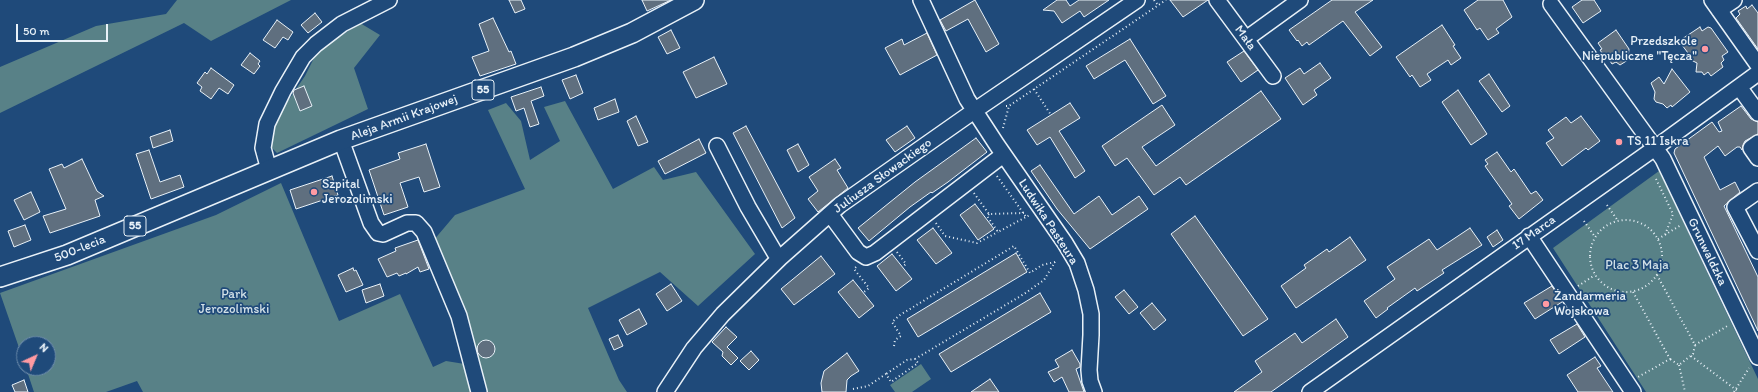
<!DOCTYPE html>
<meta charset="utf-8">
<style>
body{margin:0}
#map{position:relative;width:1758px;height:392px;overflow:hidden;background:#1f4a7a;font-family:Itim,sans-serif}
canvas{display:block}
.north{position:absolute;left:16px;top:336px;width:40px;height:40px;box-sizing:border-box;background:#1f4a7a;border:1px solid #6f8dac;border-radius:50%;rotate:44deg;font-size:11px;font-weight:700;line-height:16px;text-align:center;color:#e8f1f8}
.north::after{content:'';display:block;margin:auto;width:14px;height:18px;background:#ff9aa2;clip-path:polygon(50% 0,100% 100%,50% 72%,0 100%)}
.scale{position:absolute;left:16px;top:24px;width:92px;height:18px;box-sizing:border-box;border:2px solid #e8f1f8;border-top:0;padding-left:5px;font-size:12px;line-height:14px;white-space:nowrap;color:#e8f1f8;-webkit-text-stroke:3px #1f4a7a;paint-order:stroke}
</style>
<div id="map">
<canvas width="1758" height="392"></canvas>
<div class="north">N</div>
<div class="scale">50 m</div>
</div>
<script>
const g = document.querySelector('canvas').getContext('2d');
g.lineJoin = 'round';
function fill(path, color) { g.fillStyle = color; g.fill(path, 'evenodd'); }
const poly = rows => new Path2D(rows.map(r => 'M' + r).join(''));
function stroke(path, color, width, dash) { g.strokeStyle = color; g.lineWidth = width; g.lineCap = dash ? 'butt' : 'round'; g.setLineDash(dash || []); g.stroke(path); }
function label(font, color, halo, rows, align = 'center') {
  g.font = font + ' Itim,sans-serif'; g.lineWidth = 3.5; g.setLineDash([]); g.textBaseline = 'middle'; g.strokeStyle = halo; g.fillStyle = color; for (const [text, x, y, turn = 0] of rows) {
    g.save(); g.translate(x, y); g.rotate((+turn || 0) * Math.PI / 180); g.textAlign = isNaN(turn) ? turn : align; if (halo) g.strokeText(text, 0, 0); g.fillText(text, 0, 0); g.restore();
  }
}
const green = poly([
 [177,0,291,0,211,41,184,23,0,113,0,67,96,26,166,14],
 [360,23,380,35,354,68,368,109,277,153,269,145,274,121,305,76,317,52],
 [565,101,613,189,654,167,663,180,696,172,755,254,698,306,660,272,588,308,619,380,627,392,143,392,137,381,106,392,34,392,26,368,48,368,48,344,24,344,24,362,0,293,216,215,281,183,339,321,400,294,433,367,446,361,477,366,433,241,455,215,525,189,488,110,506,103,521,121,530,160,560,141,544,107],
 [1659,171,1758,379,1758,392,1646,392,1553,248],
 [921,364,931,379,912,392,895,392,890,385]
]);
const building = poly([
 [509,0,521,0,525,9,515,13,509,0],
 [642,0,671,0,647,11,642,0],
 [975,0,999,44,986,52,968,19,946,31,940,20,975,0],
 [1057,0,1066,0,1070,6,1079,0,1109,0,1084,17,1080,11,1062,23,1054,11,1043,10,1057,0],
 [1170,0,1208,0,1183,17,1170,0],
 [1332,0,1373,0,1355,12,1382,47,1370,56,1343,21,1309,45,1307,42,1302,46,1298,40,1297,41,1289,30,1332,0],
 [1478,0,1503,0,1512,17,1496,29,1499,33,1488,40,1480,28,1477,30,1464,10,1478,0],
 [1582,0,1594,0,1601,11,1583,23,1572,7,1582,0],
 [1752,5,1758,13,1758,49,1736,18,1740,14,1738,11,1746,6,1747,9,1752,5],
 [315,13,322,22,308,33,301,25,315,13],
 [493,18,509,52,511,51,516,64,480,76,472,57,489,51,479,24,493,18],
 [277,20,293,32,288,40,283,37,275,48,263,40,277,20],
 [1442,25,1455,45,1453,46,1461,58,1451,65,1448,60,1427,74,1431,80,1420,87,1412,75,1410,77,1396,57,1442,25],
 [1700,27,1702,31,1708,27,1711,28,1728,52,1722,56,1724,60,1721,63,1723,67,1711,76,1708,72,1704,75,1702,72,1696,72,1697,63,1687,58,1688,53,1679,41,1700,27],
 [671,30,680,48,667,54,658,37,671,30],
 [1616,30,1629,49,1628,60,1620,65,1616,62,1612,64,1608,58,1606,59,1600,50,1602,49,1598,43,1616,30],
 [927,33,937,55,900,75,885,48,902,39,904,45,927,33],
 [1130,39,1166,96,1153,104,1125,60,1094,79,1086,66,1130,39],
 [1244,51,1258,70,1241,82,1227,62,1244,51],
 [250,53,260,61,258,64,260,66,254,74,241,65,250,53],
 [714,57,727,84,696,98,683,72,714,57],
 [1320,63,1331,78,1314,90,1317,95,1303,105,1285,78,1300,68,1304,74,1320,63],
 [211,68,234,85,228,94,219,88,211,99,200,91,202,87,197,83,205,72,207,74,211,68],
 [1672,69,1690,92,1672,107,1671,105,1667,108,1663,104,1656,102,1654,99,1655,92,1651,83,1659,77,1664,84,1672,69],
 [1489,74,1510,106,1502,112,1479,81,1489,74],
 [576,75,583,93,570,99,562,80,576,75],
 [304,86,312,106,300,111,293,93,294,90,304,86],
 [541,87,544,96,531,101,539,124,530,127,524,108,516,111,511,97,541,87],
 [1458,90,1487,134,1471,145,1442,102,1458,90],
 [1261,91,1281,119,1186,185,1180,177,1154,195,1127,158,1115,166,1102,146,1162,105,1175,125,1142,147,1156,166,1261,91],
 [615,99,619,112,598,120,594,108,615,99],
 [1070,103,1080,118,1059,131,1085,171,1075,178,1050,137,1037,145,1027,130,1070,103],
 [1741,106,1751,119,1758,122,1758,134,1745,141,1743,145,1742,150,1740,147,1737,147,1725,156,1718,146,1704,157,1720,190,1735,182,1740,192,1724,206,1758,277,1758,331,1674,153,1675,149,1679,146,1712,122,1719,132,1722,131,1718,122,1741,106],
 [636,116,648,142,638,146,627,121,636,116],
 [1581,116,1600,141,1588,150,1586,148,1562,166,1546,143,1554,138,1548,130,1566,117,1571,123,1581,116],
 [746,126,795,218,782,228,733,133,746,126],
 [907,126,915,138,895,152,886,140,907,126],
 [170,130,173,141,153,148,150,137,170,130],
 [976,138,987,152,948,182,932,193,931,192,910,207,869,241,858,228,915,182,976,138],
 [699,139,706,153,665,174,658,161,699,139],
 [426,144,440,187,424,192,419,177,400,183,408,207,384,215,369,170,400,159,398,153,426,144],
 [798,144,809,165,798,172,787,150,798,144],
 [149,150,160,182,180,175,184,187,151,199,136,154,149,150],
 [1497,152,1511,172,1514,169,1531,194,1536,191,1543,200,1519,219,1509,206,1512,204,1485,166,1488,164,1485,160,1497,152],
 [82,159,97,191,104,196,95,200,100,216,50,233,43,216,66,209,49,169,62,164,64,168,82,159],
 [835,159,841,168,837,170,848,188,818,212,808,199,818,191,809,177,835,159],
 [1040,165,1074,214,1099,196,1112,215,1139,196,1148,209,1090,249,1057,209,1031,171,1040,165],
 [332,176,338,195,296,209,290,190,332,176],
 [31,192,40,212,24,220,14,200,31,192],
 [975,204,994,229,978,240,960,215,975,204],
 [1195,216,1268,319,1243,336,1171,234,1195,216],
 [25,225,31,240,14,247,8,231,25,225],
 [933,228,952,253,936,264,917,240,933,228],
 [1470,228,1482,245,1442,270,1444,273,1417,291,1415,288,1387,308,1388,309,1376,318,1364,301,1395,279,1387,267,1429,239,1437,250,1470,228],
 [1497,230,1503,240,1493,247,1487,237,1497,230],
 [1350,237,1366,260,1296,308,1281,286,1306,268,1304,265,1327,249,1329,252,1350,237],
 [418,240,429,269,420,272,418,267,406,274,406,273,399,276,397,273,387,277,378,259,396,251,395,248,418,240],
 [1016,253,1027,272,918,337,907,319,1016,253],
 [892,254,912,279,896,291,877,266,892,254],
 [821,256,835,274,794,305,781,289,821,256],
 [353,268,354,271,356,270,363,285,346,292,338,275,353,268],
 [853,280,874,306,859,318,838,292,853,280],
 [380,284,384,296,366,303,362,290,380,284],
 [671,284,682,301,667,311,656,294,671,284],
 [1552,286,1562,302,1535,319,1524,303,1552,286],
 [1124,290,1138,307,1129,314,1115,297,1124,290],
 [1040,293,1051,312,951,372,939,354,1040,293],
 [1152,303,1166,320,1154,330,1140,313,1152,303],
 [639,309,647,324,627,335,619,320,639,309],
 [1336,319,1348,337,1271,392,1234,392,1262,372,1255,361,1295,333,1302,343,1336,319],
 [1577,324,1585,337,1559,354,1550,340,1577,324],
 [726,327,737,337,727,347,738,358,731,365,722,356,723,352,712,342,726,327],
 [618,335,623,346,614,350,609,339,618,335],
 '477 349a9 9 0 1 1 18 0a9 9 0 1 1-18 0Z',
 [1072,350,1080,364,1080,367,1076,369,1084,392,1069,392,1062,377,1054,382,1048,372,1059,367,1055,360,1072,350],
 [751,351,759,360,749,370,740,361,751,351],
 [847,353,859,371,851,376,847,380,846,392,822,392,821,383,824,371,847,353],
 [1595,357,1601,366,1597,368,1613,392,1578,392,1567,375,1595,357],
 [990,379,999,392,971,392,990,379],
 [24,380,28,392,15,392,12,385,24,380]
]);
const path = poly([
 [1154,0,1158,5],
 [1034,89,1051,115],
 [1006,106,1009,106,1166,0],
 [1003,128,1009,106],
 [997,176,1026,217,1030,215],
 [1656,179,1673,214,1665,235],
 [974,193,989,214,1024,213],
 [1607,205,1618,221],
 [989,214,987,216,998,232,1026,217],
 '1590 256a36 36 0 1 1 72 0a36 36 0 1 1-72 0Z',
 [1584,221,1595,237],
 [936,223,945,236,977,243,998,232],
 [1658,239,1681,225],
 [897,252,906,264,902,267],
 [856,267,854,269,869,288,864,292],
 [1657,275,1695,345,1693,354,1679,365,1670,359],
 [1578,286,1595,275],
 [1633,292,1670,359,1638,377],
 [1695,345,1729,325],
 [894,346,895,340,901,336,892,322,900,315,1014,246,1030,273,1042,265,1055,262],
 [1691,356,1739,392],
 [915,359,1024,294,1044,280,1055,262],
 [1679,365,1685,392],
 [853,389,868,386,886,374,891,382,918,363,915,359,907,360,886,374],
 [1734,392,1749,368]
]);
const minor = poly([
 [921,0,967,99,997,145,1065,243,1077,263,1086,290,1091,314,1091,335,1089,370,1090,381,1094,392],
 [1217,0,1273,76],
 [1712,0,1758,65],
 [1551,4,1663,159,1758,357],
 [1719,10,1734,0],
 [1246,39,1300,0],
 [1739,87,1758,113],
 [341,140,371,223,378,233,383,234,407,223,416,223,424,232,459,316,479,392],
 [1758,143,1751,148,1758,158],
 [717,146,748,207,775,253,780,258],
 [269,170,263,148,267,124,283,91,303,57,316,44,342,24,389,0],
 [1758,191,1735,207,1758,251],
 [830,214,858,252,866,257,875,253,1003,155],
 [1529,236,1633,392],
 [665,392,694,348,723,314,780,258,840,205,974,111,1137,0],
 [1310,392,1655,148,1758,73]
]);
const major = poly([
 [0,277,67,255,341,140,574,57,632,33,694,0]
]);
const markers = [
 [1705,49,4,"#ff9aa2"],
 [1619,142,4,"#ff9aa2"],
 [314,192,4,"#ff9aa2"],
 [1546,304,4,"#ff9aa2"]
];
const shields = [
 [483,90,22],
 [135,226,22]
];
const shieldNames = [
 ["55",483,90],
 ["55",135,226]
];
const streetNames = [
 ["Mała",1245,38,54],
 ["Aleja Armii Krajowej",404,118,-20],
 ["Juliusza Słowackiego",883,176,-36],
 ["Ludwika Pasteura",1048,222,57],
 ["17 Marca",1534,233,-35],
 ["500-lecia",80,249,-22],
 ["Grunwaldzka",1707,252,64]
];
const poiNames = [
 ["Przedszkole",1697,42,"right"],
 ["Niepubliczne \"Tęcza\"",1697,57,"right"],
 ["TS 11 Iskra",1627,142],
 ["Szpital",322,185],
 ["Jerozolimski",322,200],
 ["Żandarmeria",1554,297],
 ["Wojskowa",1554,312]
];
const parkNames = [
 ["Plac 3 Maja",1637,266],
 ["Park",234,295],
 ["Jerozolimski",234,310]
];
fill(green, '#588187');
fill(building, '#5f6f7f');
stroke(building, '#e8f1f8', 1);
stroke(minor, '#e8f1f8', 18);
stroke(major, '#e8f1f8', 22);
stroke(path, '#e8f1f8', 2, [1, 3]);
stroke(minor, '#1f4a7a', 15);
stroke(major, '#1f4a7a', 19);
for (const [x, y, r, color] of markers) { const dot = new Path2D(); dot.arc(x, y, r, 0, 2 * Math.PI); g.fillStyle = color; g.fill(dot); stroke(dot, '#1f4a7a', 1.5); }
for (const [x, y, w] of shields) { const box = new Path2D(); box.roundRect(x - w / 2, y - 10, w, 20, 3); g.fillStyle = '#1f4a7a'; g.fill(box); stroke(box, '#e8f1f8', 1); }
label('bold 12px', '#e8f1f8', null, shieldNames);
label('13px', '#e8f1f8', '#1f4a7a', streetNames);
label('13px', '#e8f1f8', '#1f4a7a', poiNames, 'left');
label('13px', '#d2e0e7', '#1f4a7a', parkNames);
</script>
